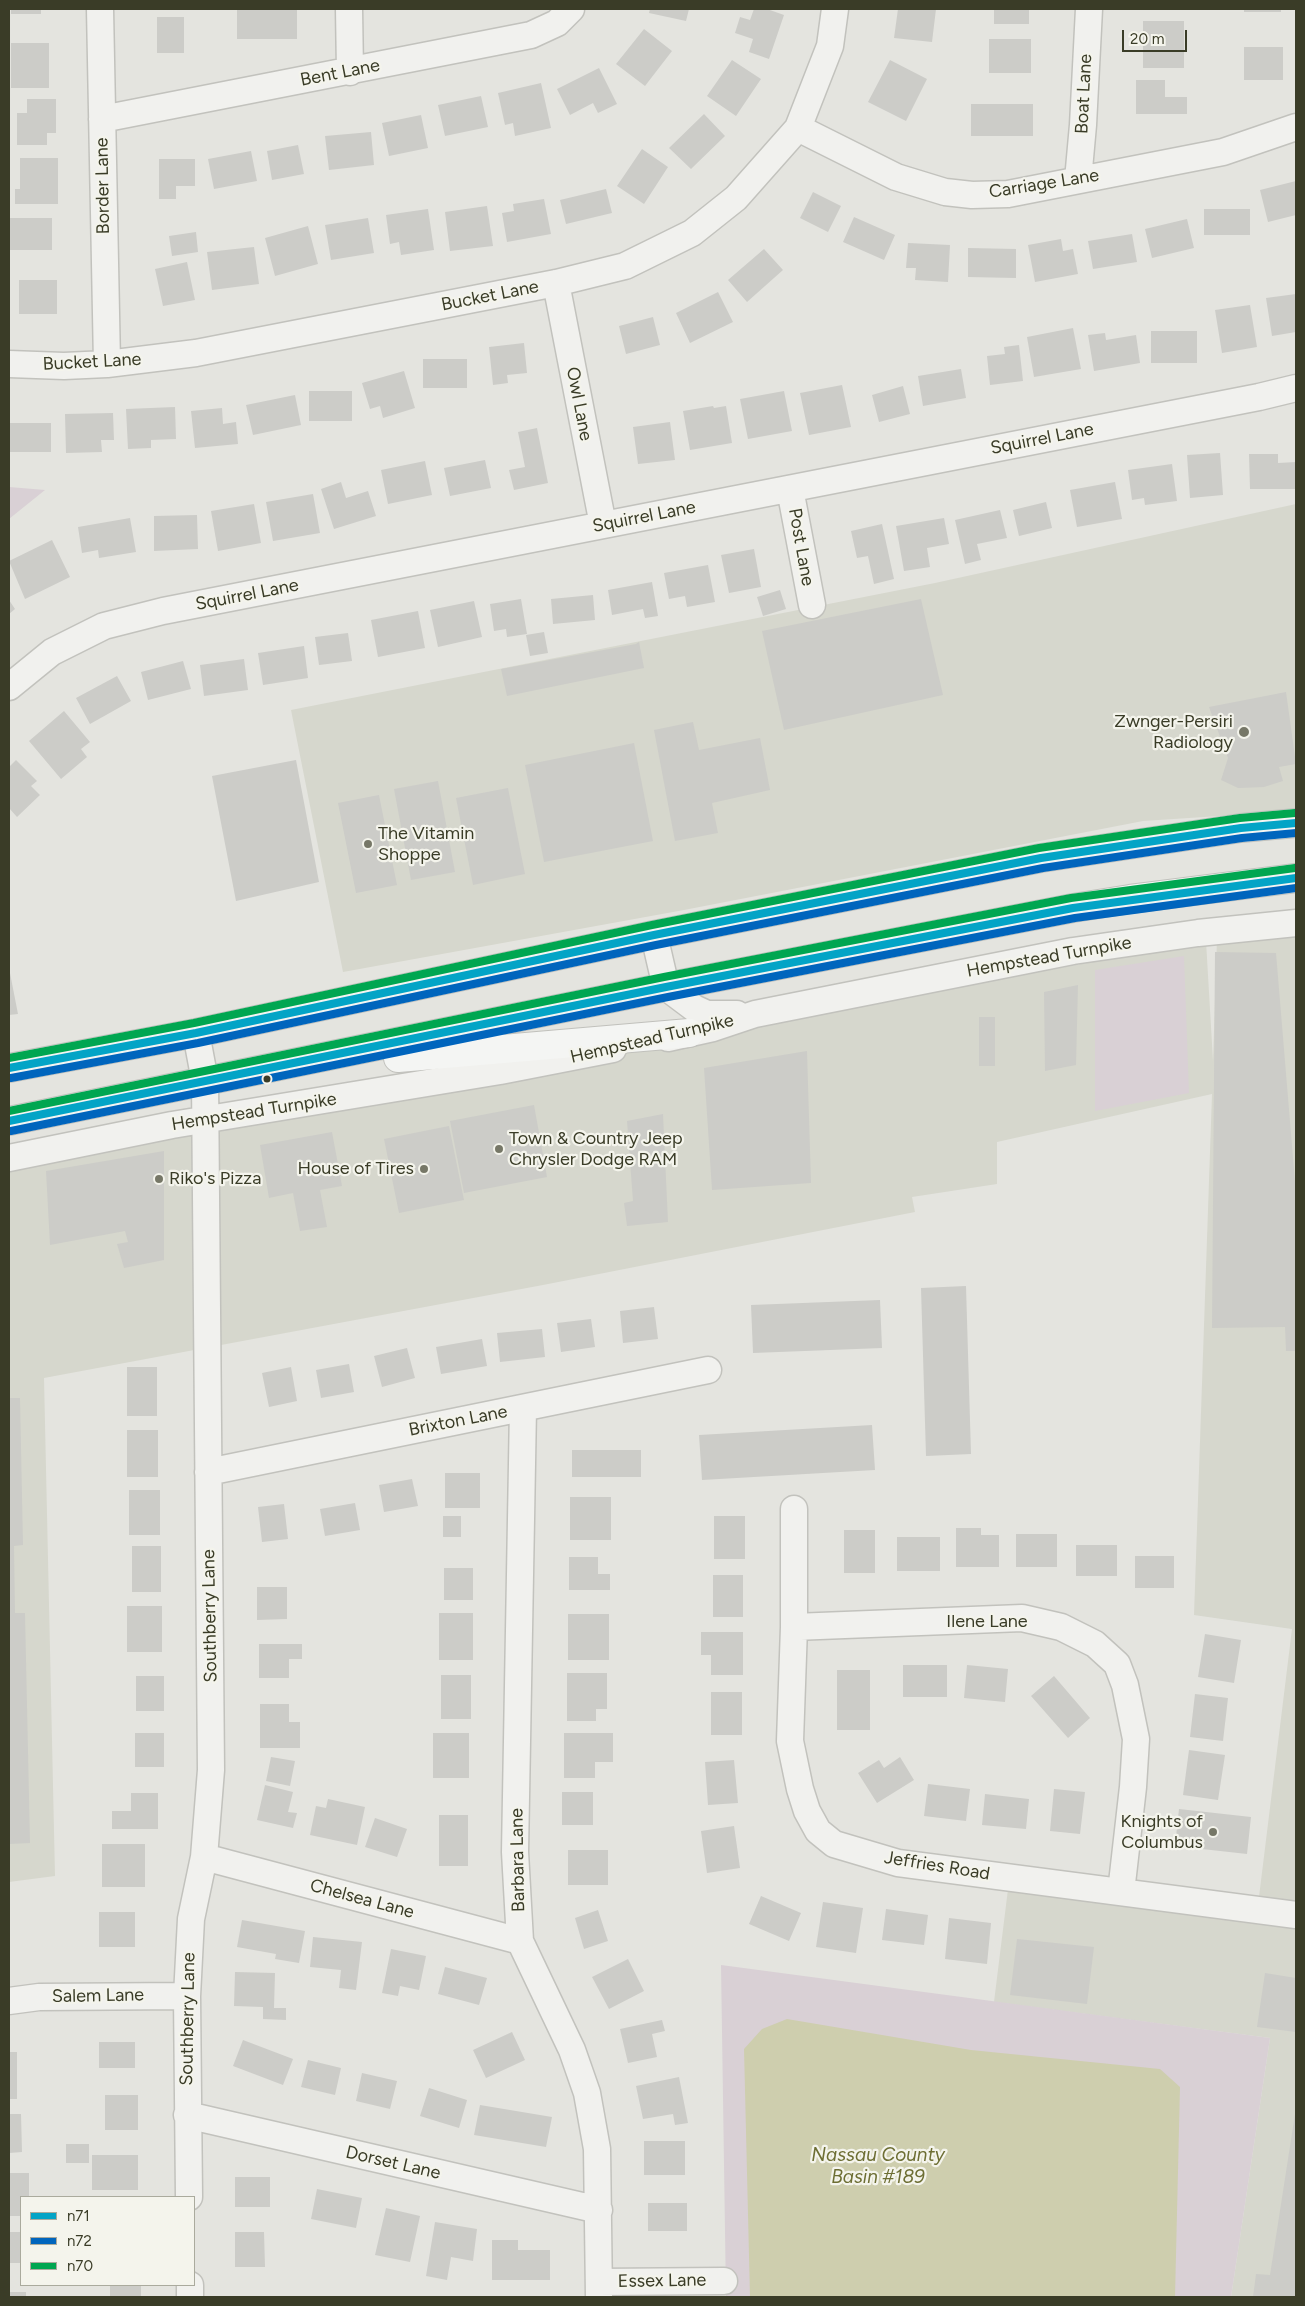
<!DOCTYPE html>
<style>
body{margin:0}
#map{position:relative;width:1305px;height:2306px;overflow:hidden;background:#e4e4df;font-family:Figtree,sans-serif}
canvas{display:block}
.frame{position:absolute;inset:0;border:10px solid #3a3c27;pointer-events:none}
.legend{position:absolute;left:20px;top:2196px;width:175px;height:90px;box-sizing:border-box;background:#f4f4ec;border:1px solid #aaaa9d;margin:0;padding:6px 9px;list-style:none;font-size:15px;color:#3a3c27}
.legend li{display:flex;align-items:center;gap:10px;height:25px}
.legend b{width:25px;border:1px solid #aaaa9d}
.scale{position:absolute;left:1122px;top:30px;width:65px;height:22px;box-sizing:border-box;border:2px solid #3a3c27;border-top:0;padding-left:6px;font-size:15px;line-height:18px;white-space:nowrap;color:#3a3c27;-webkit-text-stroke:4px #f4f4ec;paint-order:stroke}
</style>
<div id="map">
<canvas width="1305" height="2306"></canvas>
<div class="frame"></div>
<ul class="legend">
<li><b style="height:6px;background:#03a4c6"></b>n71</li>
<li><b style="height:6px;background:#0065bd"></b>n72</li>
<li><b style="height:6px;background:#00a651"></b>n70</li>
</ul>
<div class="scale">20 m</div>
</div>
<script>
const g = document.querySelector('canvas').getContext('2d');
g.lineJoin = 'round';
function fill(path, color) { g.fillStyle = color; g.fill(path, 'evenodd'); }
const poly = rows => new Path2D(rows.map(r => 'M' + r).join(''));
function stroke(path, color, width, dash) { g.strokeStyle = color; g.lineWidth = width; g.lineCap = dash ? 'butt' : 'round'; g.setLineDash(dash || []); g.stroke(path); }
function label(font, color, halo, rows, align = 'center') {
  g.font = font + ' Figtree,sans-serif'; g.lineWidth = 4.5; g.setLineDash([]); g.textBaseline = 'middle'; g.strokeStyle = halo; g.fillStyle = color; for (const [text, x, y, turn = 0] of rows) {
    g.save(); g.translate(x, y); g.rotate((+turn || 0) * Math.PI / 180); g.textAlign = isNaN(turn) ? turn : align; if (halo) g.strokeText(text, 0, 0); g.fillText(text, 0, 0); g.restore();
  }
}
const built = poly([
 [1296,504,1296,811,1143,821,684,910,343,972,291,710,935,583],
 [1296,930,1296,2297,1231,2297,1270,2038,994,2002,1010,1873,1258,1905,1292,1629,1194,1615,1212,1094,997,1142,997,1184,912,1197,915,1212,543,1285,44,1378,55,1876,9,1882,9,1162,1206,941,1213,1061,1217,939]
]);
const green = poly([
 [9,487,45,490,9,519],
 [1184,956,1189,1093,1095,1111,1095,970],
 [721,1965,1270,2038,1231,2297,726,2297]
]);
const water = poly([
 [787,2019,971,2050,1160,2069,1180,2087,1175,2297,750,2297,744,2049,762,2029]
]);
const building = poly([
 [11,9,41,9,41,14,11,14],
 [237,9,297,9,297,39,237,39],
 [650,9,689,9,686,21,649,13],
 [754,9,767,9,784,15,769,59,749,52,753,39,735,33,740,17,750,20],
 [898,9,936,9,932,42,894,38],
 [994,9,1029,9,1029,24,994,24],
 [1244,9,1281,9,1281,12,1244,12],
 [157,17,184,17,184,53,157,53],
 [1143,21,1184,21,1184,68,1143,68],
 [644,29,672,51,645,86,616,64],
 [989,39,1031,39,1031,73,989,73],
 [11,43,49,43,49,88,11,88],
 [1244,47,1283,47,1283,80,1244,80],
 [732,60,761,79,736,116,707,96],
 [890,60,927,79,906,121,868,102],
 [599,68,617,104,598,113,593,103,570,115,557,89],
 [1136,80,1165,80,1165,97,1187,97,1187,114,1136,114],
 [541,83,551,128,515,136,513,123,505,125,498,93],
 [481,96,488,127,445,136,438,105],
 [27,99,56,99,56,133,47,133,47,145,17,145,17,113,27,113],
 [971,104,1033,104,1033,136,971,136],
 [704,114,725,136,691,169,669,148],
 [421,115,428,148,389,156,382,123],
 [371,132,374,165,329,170,325,136],
 [298,145,304,174,272,180,267,151],
 [642,149,668,167,644,204,617,186],
 [251,151,257,181,214,189,208,159],
 [20,158,58,158,58,204,15,204,15,189,20,189],
 [159,159,195,159,195,186,176,186,176,199,159,199],
 [1296,181,1296,215,1268,222,1260,190],
 [606,189,612,213,566,224,560,200],
 [813,192,841,206,828,232,800,218],
 [544,199,551,234,507,242,502,213,514,211,513,204],
 [487,206,493,246,450,251,445,212],
 [428,209,434,250,401,255,399,242,390,244,386,215],
 [1204,209,1250,209,1250,235,1204,235],
 [854,217,895,235,884,260,843,242],
 [10,218,52,218,52,250,10,250],
 [368,218,374,253,331,260,325,225],
 [1187,219,1194,248,1152,258,1145,229],
 [308,226,318,264,275,276,265,238],
 [196,232,198,252,172,256,169,236],
 [1132,234,1137,262,1093,269,1088,241],
 [1061,239,1063,251,1073,249,1078,274,1035,282,1028,245],
 [908,243,950,245,948,282,915,280,916,268,906,268],
 [254,247,259,284,212,290,207,252],
 [968,248,1016,249,1016,278,968,277],
 [764,249,783,270,747,302,728,280],
 [187,262,195,300,163,306,155,269],
 [19,280,57,280,57,314,19,314],
 [718,292,733,322,690,343,676,313],
 [1296,294,1296,332,1272,336,1266,298],
 [1250,305,1257,347,1222,353,1215,310],
 [653,317,660,345,626,354,619,326],
 [1073,328,1081,369,1034,377,1027,337],
 [1151,331,1197,331,1197,363,1151,363],
 [1105,333,1106,340,1136,335,1140,363,1094,371,1088,335],
 [524,343,527,373,507,375,508,383,493,385,489,347],
 [1019,345,1023,381,990,385,987,356,1005,354,1004,347],
 [423,359,467,359,467,388,423,388],
 [961,369,966,398,923,406,918,376],
 [404,371,415,408,383,418,380,406,370,409,362,383],
 [842,385,851,427,809,435,800,393],
 [903,386,910,414,879,422,872,395],
 [309,391,352,391,352,421,309,421],
 [784,391,792,431,748,439,740,399],
 [295,395,301,425,253,435,246,405],
 [713,406,714,408,726,406,732,443,690,450,683,411],
 [175,407,176,439,151,440,151,448,128,449,126,409],
 [222,408,223,424,236,422,238,444,195,448,191,411],
 [113,413,114,440,101,440,102,452,66,453,65,414],
 [670,422,675,460,638,464,633,427],
 [9,423,51,423,51,452,9,452],
 [537,428,548,483,514,490,509,470,525,467,518,432],
 [1220,453,1223,495,1190,498,1187,455],
 [1249,454,1278,454,1278,463,1296,462,1296,489,1250,489],
 [485,460,491,488,450,496,444,468],
 [425,461,432,495,388,504,381,470],
 [1172,464,1177,501,1145,505,1144,498,1132,500,1128,470],
 [341,482,346,498,368,491,376,516,334,529,321,489],
 [1115,482,1122,519,1077,527,1070,490],
 [313,494,320,533,273,541,266,502],
 [1046,502,1052,528,1019,536,1013,510],
 [254,504,261,543,218,551,211,511],
 [1000,510,1007,538,977,544,981,560,965,564,955,520],
 [197,515,198,549,154,551,154,516],
 [130,518,136,552,99,558,98,550,82,553,78,527],
 [944,518,949,544,927,548,930,567,904,571,896,526],
 [882,524,894,579,874,584,868,556,857,558,851,531],
 [52,540,70,577,25,599,9,561],
 [754,549,761,587,729,593,721,555],
 [708,565,715,602,687,607,685,596,669,599,664,573],
 [652,582,658,616,645,618,643,609,612,615,608,590],
 [780,590,786,609,763,616,757,597],
 [593,595,595,620,553,624,551,599],
 [521,599,527,634,507,637,506,629,494,631,490,604],
 [921,599,943,695,784,730,762,631],
 [9,600,15,609,9,614],
 [474,601,482,637,438,647,430,610],
 [418,611,425,648,378,657,371,620],
 [544,632,548,653,530,656,526,635],
 [348,633,352,661,319,665,315,637],
 [639,642,644,668,507,696,501,669,636,644],
 [304,646,308,678,263,685,258,653],
 [244,659,248,690,204,696,200,665],
 [183,661,191,689,148,700,141,672],
 [117,676,131,701,90,724,76,698],
 [1286,692,1296,764,1279,767,1283,781,1264,787,1238,788,1221,780,1228,758,1209,707],
 [64,711,90,742,81,749,87,757,61,779,29,741],
 [693,722,699,750,760,738,770,790,712,803,718,833,675,841,654,730],
 [634,743,653,841,544,862,525,765],
 [16,760,37,781,31,786,40,795,17,817,9,808,9,767],
 [296,760,319,882,236,901,212,776],
 [438,781,455,872,411,880,394,789],
 [508,788,525,874,473,885,456,798],
 [379,795,397,885,356,893,338,803],
 [1215,952,1276,953,1296,1194,1296,1351,1286,1351,1285,1327,1212,1328],
 [9,968,18,1014,9,1015],
 [1078,985,1076,1065,1045,1071,1044,992],
 [979,1017,995,1017,995,1066,979,1066],
 [807,1051,811,1183,712,1190,704,1068],
 [534,1105,547,1177,464,1193,450,1121],
 [663,1114,668,1222,627,1226,624,1203,633,1201,627,1121],
 [449,1126,464,1200,399,1213,384,1139],
 [332,1132,342,1186,320,1190,327,1227,300,1231,293,1193,269,1198,260,1145],
 [164,1151,164,1260,124,1268,117,1244,128,1242,125,1231,50,1245,46,1171],
 [966,1286,971,1454,926,1456,921,1288],
 [880,1300,882,1348,753,1353,751,1305],
 [654,1307,658,1339,623,1343,620,1311],
 [591,1319,595,1347,561,1352,557,1323],
 [542,1329,545,1357,500,1362,497,1333],
 [482,1339,487,1366,441,1374,436,1347],
 [407,1348,415,1378,382,1387,374,1356],
 [349,1364,354,1392,321,1398,316,1370],
 [127,1367,157,1367,157,1416,127,1416],
 [291,1367,297,1401,269,1407,262,1373],
 [9,1398,20,1398,23,1545,14,1546,15,1613,25,1613,30,1843,9,1844],
 [872,1425,875,1470,702,1480,699,1435],
 [127,1430,158,1430,158,1477,127,1477],
 [572,1450,641,1450,641,1477,572,1477],
 [445,1473,480,1473,480,1508,445,1508],
 [412,1479,418,1506,384,1512,379,1485],
 [129,1490,160,1490,160,1535,129,1535],
 [570,1497,611,1497,611,1540,570,1540],
 [355,1503,360,1530,325,1536,320,1509],
 [284,1504,288,1539,262,1542,258,1507],
 [443,1516,461,1516,461,1537,443,1537],
 [714,1516,745,1516,745,1559,714,1559],
 [956,1528,981,1528,981,1535,999,1535,999,1567,956,1567],
 [844,1530,875,1530,875,1573,844,1573],
 [1016,1534,1057,1534,1057,1567,1016,1567],
 [897,1537,940,1537,940,1571,897,1571],
 [1076,1545,1117,1545,1117,1576,1076,1576],
 [132,1546,161,1546,161,1592,132,1592],
 [1135,1556,1174,1556,1174,1588,1135,1588],
 [569,1557,598,1557,598,1574,610,1574,610,1590,569,1590],
 [444,1568,473,1568,473,1600,444,1600],
 [713,1575,743,1575,743,1617,713,1617],
 [257,1587,287,1587,287,1619,257,1620],
 [127,1606,162,1606,162,1652,127,1652],
 [439,1613,473,1613,473,1660,439,1660],
 [568,1614,609,1614,609,1660,568,1660],
 [701,1632,743,1632,743,1675,711,1675,711,1655,701,1655],
 [1205,1634,1241,1640,1234,1683,1198,1677],
 [259,1644,302,1644,302,1659,289,1659,289,1678,259,1678],
 [903,1665,947,1665,947,1697,903,1697],
 [967,1665,1008,1669,1005,1702,964,1698],
 [837,1670,870,1670,870,1730,837,1730],
 [567,1673,607,1673,607,1709,596,1709,596,1721,567,1721],
 [441,1675,471,1675,471,1719,441,1719],
 [136,1676,164,1676,164,1711,136,1711],
 [1054,1676,1090,1718,1068,1738,1031,1696],
 [711,1692,742,1692,742,1735,711,1735],
 [1195,1694,1228,1698,1223,1741,1190,1737],
 [260,1704,289,1704,289,1722,300,1722,300,1748,260,1748],
 [135,1733,164,1733,164,1767,135,1767],
 [433,1733,469,1733,469,1778,433,1778],
 [564,1733,613,1733,613,1762,595,1762,595,1778,564,1778],
 [1189,1750,1225,1755,1218,1800,1183,1795],
 [271,1757,295,1761,290,1786,266,1781],
 [900,1757,914,1780,877,1803,858,1773,879,1760,884,1768],
 [734,1760,738,1803,708,1805,705,1762],
 [928,1784,970,1789,966,1821,924,1816],
 [265,1785,293,1792,288,1812,297,1813,293,1828,257,1820],
 [1054,1789,1085,1792,1080,1834,1050,1831],
 [562,1792,593,1792,593,1825,562,1825],
 [131,1793,158,1793,158,1829,112,1829,112,1811,131,1811],
 [985,1794,1029,1799,1026,1829,982,1825],
 [328,1799,365,1807,357,1845,310,1835,316,1806,326,1808],
 [1179,1809,1251,1817,1247,1854,1175,1846],
 [439,1815,468,1815,468,1866,439,1866],
 [375,1818,407,1829,397,1857,365,1847],
 [734,1826,740,1868,707,1873,701,1831],
 [102,1844,145,1844,145,1887,102,1887],
 [568,1850,608,1850,608,1885,568,1885],
 [761,1896,801,1913,789,1941,749,1924],
 [823,1902,863,1908,856,1953,816,1947],
 [886,1909,928,1915,924,1945,882,1940],
 [598,1910,608,1941,584,1949,575,1918],
 [99,1912,135,1912,135,1947,99,1947],
 [949,1918,991,1923,987,1964,945,1959],
 [242,1920,305,1931,299,1963,275,1959,276,1954,237,1947],
 [313,1937,362,1942,356,1990,339,1988,341,1970,310,1967],
 [1017,1939,1094,1947,1087,2004,1010,1995],
 [391,1949,426,1956,419,1990,400,1986,398,1996,382,1993],
 [628,1959,644,1991,609,2009,592,1977],
 [445,1967,487,1978,479,2005,438,1994],
 [235,1972,275,1973,274,2008,286,2008,286,2020,263,2019,263,2007,234,2006],
 [1265,1973,1296,1978,1296,2032,1257,2027],
 [662,2020,665,2031,652,2034,657,2057,628,2063,620,2029],
 [512,2032,525,2060,486,2078,473,2050],
 [243,2040,293,2059,283,2085,233,2066],
 [99,2042,135,2042,135,2068,99,2068],
 [9,2052,17,2052,17,2099,9,2099],
 [308,2060,341,2068,335,2095,301,2087],
 [362,2073,397,2081,390,2109,356,2101],
 [679,2077,688,2123,675,2125,673,2114,643,2119,636,2086],
 [429,2088,467,2100,459,2128,420,2116],
 [105,2095,138,2095,138,2130,105,2130],
 [480,2105,552,2117,546,2147,474,2135],
 [9,2114,21,2114,22,2152,9,2153],
 [1295,2114,1296,2297,1253,2297,1256,2274,1270,2275],
 [644,2141,685,2141,685,2175,644,2175],
 [66,2144,89,2144,89,2163,66,2163],
 [92,2155,138,2155,138,2190,92,2190],
 [9,2173,29,2173,29,2197,21,2197,21,2216,9,2216],
 [235,2177,270,2177,270,2207,235,2207],
 [317,2189,362,2198,356,2228,311,2219],
 [648,2203,687,2203,687,2231,648,2231],
 [386,2208,420,2216,410,2262,375,2255],
 [435,2222,477,2229,473,2261,451,2257,447,2280,426,2276],
 [9,2232,21,2232,21,2263,9,2263],
 [235,2232,264,2232,265,2267,235,2267],
 [492,2240,518,2240,518,2250,550,2250,550,2280,492,2280],
 [110,2285,141,2285,141,2297,110,2297],
 [9,2292,26,2292,26,2297,9,2297]
]);
const street = poly([
 [100,9,107,364],
 [349,9,350,72],
 [102,119,531,35,557,23,571,9],
 [798,128,896,177,945,192,972,195,1008,194,1223,152,1296,127],
 [1078,180,1083,125,1089,9],
 [556,283,603,525],
 [9,364,64,366,107,364,196,353,556,283,625,266,692,233,736,198,798,128,830,46,835,9],
 [790,489,812,605],
 [9,687,52,652,104,626,163,611,1259,397,1296,388],
 [654,935,666,987,694,1008,707,1014,737,1014],
 [668,1038,713,1028,755,1014,1073,951,1198,933,1296,923],
 [9,1158,172,1125,500,1071,613,1049],
 [523,1408,515,1852,520,1941,572,2050,587,2093,597,2149,599,2297],
 [208,1472,708,1370],
 [794,1509,794,1627,790,1741,800,1789,807,1811,818,1831,834,1844,898,1863,1296,1915],
 [794,1627,1022,1618,1061,1627,1095,1644,1117,1664,1125,1685,1136,1739,1133,1787,1121,1892],
 [204,1857,520,1941],
 [9,2001,39,1997,187,1996],
 [187,2115,599,2210],
 [189,2197,187,1996,191,1919,204,1857,211,1770,205,1081,196,1033],
 [599,2282,724,2281],
 [190,2285,190,2297]
]);
const primary = poly([
 [398,1058,689,1033],
 [9,1068,196,1033,654,935,1041,858,1241,828,1296,823],
 [9,1121,666,987,1073,908,1130,899,1296,878]
]);
const bus1 = poly([
 [9,1068,196,1033,654,935,1041,858,1241,828,1296,823],
 [9,1121,666,987,1073,908,1296,878]
]);
const bus2 = poly([
 [11,1078,198,1043,656,945,1043,868,1242,838,1296,833],
 [11,1131,668,997,1075,918,1296,888]
]);
const bus3 = poly([
 [9,1058,194,1023,652,925,1039,848,1240,818,1295,813],
 [9,1111,664,977,1071,898,1295,868]
]);
const markers = [
 [1244,732,6,"#767767"],
 [368,844,5,"#767767"],
 [267,1079,4.5,"#3a3c27"],
 [499,1149,5,"#767767"],
 [424,1169,5,"#767767"],
 [159,1179,5,"#767767"],
 [1213,1832,5,"#767767"]
];
const streetNames = [
 ["Bent Lane",340,73,-11],
 ["Boat Lane",1084,94,-87],
 ["Carriage Lane",1044,184,-9],
 ["Border Lane",103,186,-91],
 ["Bucket Lane",490,296,-11],
 ["Bucket Lane",92,362,-3],
 ["Owl Lane",579,404,79],
 ["Squirrel Lane",1042,439,-11],
 ["Squirrel Lane",644,517,-11],
 ["Post Lane",801,547,80],
 ["Squirrel Lane",247,595,-11],
 ["Hempstead Turnpike",1049,957,-10],
 ["Hempstead Turnpike",652,1039,-13],
 ["Hempstead Turnpike",254,1112,-9],
 ["Brixton Lane",458,1421,-11],
 ["Southberry Lane",210,1616,-91],
 ["Ilene Lane",987,1622],
 ["Barbara Lane",518,1860,-91],
 ["Jeffries Road",937,1866,9],
 ["Chelsea Lane",362,1899,15],
 ["Salem Lane",98,1996,-1],
 ["Southberry Lane",188,2019,-89],
 ["Dorset Lane",393,2163,13],
 ["Essex Lane",662,2281,-1]
];
const poiNames = [
 ["Zwnger-Persiri",1233,722],
 ["Radiology",1233,743],
 ["The Vitamin",378,834,"left"],
 ["Shoppe",378,855,"left"],
 ["Town & Country Jeep",509,1139,"left"],
 ["Chrysler Dodge RAM",509,1160,"left"],
 ["House of Tires",414,1169],
 ["Riko's Pizza",169,1179,"left"],
 ["Knights of",1203,1822],
 ["Columbus",1203,1843]
];
const waterNames = [
 ["Nassau County",878,2155],
 ["Basin #189",878,2177]
];
fill(built, '#d6d7cd');
fill(green, '#d9d0d5');
fill(water, '#ceceae');
fill(building, '#ccccc8');
stroke(street, '#c2c2bd', 29);
stroke(primary, '#c1c1bc', 30);
stroke(street, '#f1f1ee', 26);
stroke(primary, '#f4f5f3', 28);
stroke(bus1, '#03a4c6', 8);
stroke(bus2, '#0065bd', 8);
stroke(bus3, '#00a651', 8);
for (const [x, y, r, color] of markers) { const dot = new Path2D(); dot.arc(x, y, r, 0, 2 * Math.PI); g.fillStyle = color; g.fill(dot); stroke(dot, '#f4f4ec', 2); }
label('18px', '#3a3c27', '#f4f4ec', streetNames);
label('18px', '#3a3c27', '#f4f4ec', poiNames, 'right');
label('italic 19px', '#6d6e33', '#f4f4ec', waterNames);
</script>
